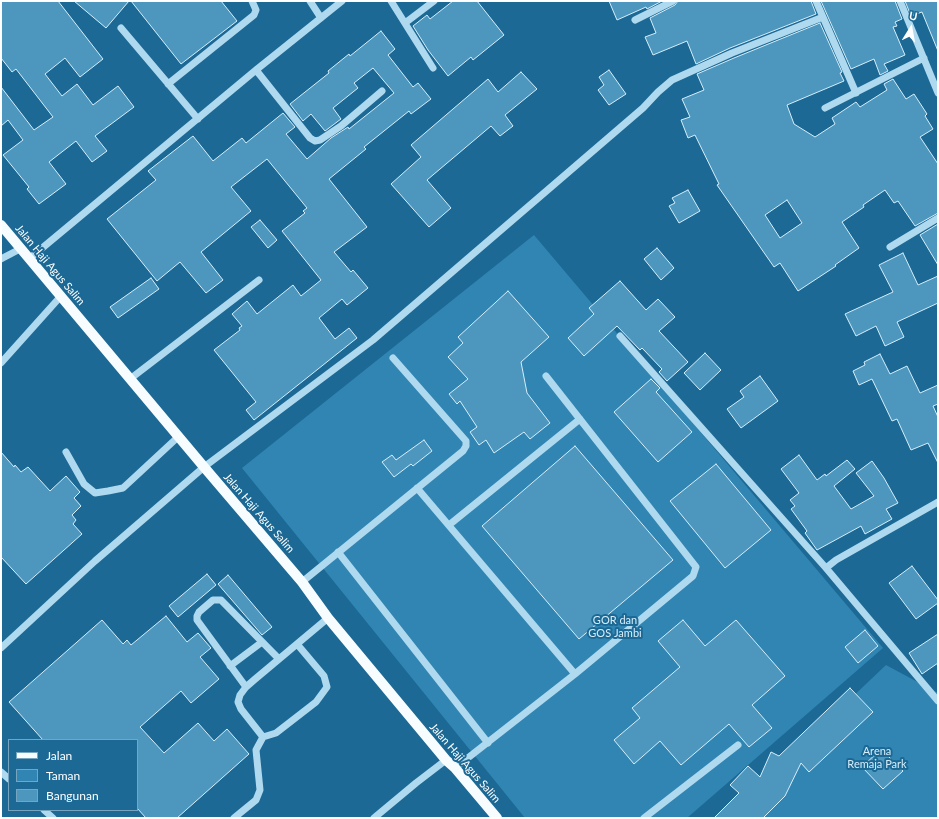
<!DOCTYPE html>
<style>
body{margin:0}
#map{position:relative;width:939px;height:819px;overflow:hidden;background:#1c6995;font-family:Lato,sans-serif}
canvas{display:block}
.frame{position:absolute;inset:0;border:2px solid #fff;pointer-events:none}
.legend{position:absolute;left:8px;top:739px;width:130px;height:72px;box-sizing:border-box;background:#1c6995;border:1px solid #77a5bf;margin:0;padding:5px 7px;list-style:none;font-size:12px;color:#fff}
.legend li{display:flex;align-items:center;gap:8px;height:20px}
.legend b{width:20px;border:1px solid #77a5bf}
.north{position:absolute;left:891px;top:8px;width:40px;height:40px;-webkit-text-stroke:3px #1c6995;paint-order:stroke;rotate:11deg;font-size:11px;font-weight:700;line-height:16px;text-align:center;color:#fff}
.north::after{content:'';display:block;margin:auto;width:14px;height:18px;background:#fff;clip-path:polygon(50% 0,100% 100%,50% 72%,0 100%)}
</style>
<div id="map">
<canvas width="939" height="819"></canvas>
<div class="frame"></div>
<ul class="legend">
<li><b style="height:5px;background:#f7fcff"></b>Jalan</li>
<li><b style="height:11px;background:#3085b3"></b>Taman</li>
<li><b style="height:11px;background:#4d97bf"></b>Bangunan</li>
</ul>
<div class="north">U</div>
</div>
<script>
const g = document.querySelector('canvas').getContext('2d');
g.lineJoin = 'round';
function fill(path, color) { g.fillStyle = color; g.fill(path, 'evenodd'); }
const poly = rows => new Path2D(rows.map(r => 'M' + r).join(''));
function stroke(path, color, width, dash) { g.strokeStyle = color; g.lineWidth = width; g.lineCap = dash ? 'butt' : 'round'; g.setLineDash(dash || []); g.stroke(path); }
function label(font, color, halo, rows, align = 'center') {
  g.font = font + ' Lato,sans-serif'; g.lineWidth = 4; g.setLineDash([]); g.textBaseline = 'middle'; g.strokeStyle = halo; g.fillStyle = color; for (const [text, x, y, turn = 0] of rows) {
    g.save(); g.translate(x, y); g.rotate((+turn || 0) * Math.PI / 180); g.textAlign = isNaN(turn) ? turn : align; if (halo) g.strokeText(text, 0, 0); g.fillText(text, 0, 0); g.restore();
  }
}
const green = poly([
 [534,235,883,648,687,818,525,818,242,468],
 [886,665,938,693,938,818,725,818]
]);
const building = poly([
 [1,1,58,1,103,59,80,77,65,58,45,74,62,96,77,84,93,105,118,86,134,107,95,136,107,151,92,162,76,141,49,162,66,184,39,204,27,189,29,187,3,155,23,140,8,120,1,126,1,87,34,130,53,117,16,69,12,72,1,58,1,1],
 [74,1,129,1,106,28,74,1],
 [131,1,221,1,237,21,181,64,131,1],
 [453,1,477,1,504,35,473,60,471,57,448,76,428,50,413,26,427,15,430,19,453,1],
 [609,1,662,1,647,9,646,7,617,20,609,1],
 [678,1,811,1,816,14,730,48,696,64,687,41,653,55,645,37,656,33,650,18,675,5,678,1],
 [821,1,895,1,902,19,895,22,897,26,893,27,905,55,884,64,888,71,880,75,874,59,851,69,821,1],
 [905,1,938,1,938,51,922,12,911,16,905,1],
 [820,23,842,72,840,73,844,81,787,105,794,124,815,137,835,124,832,118,856,102,860,107,887,90,884,84,893,79,906,99,914,94,927,114,925,116,933,129,920,137,938,164,938,213,915,226,898,201,894,203,885,190,863,205,864,207,842,222,859,248,835,265,836,266,798,291,780,263,774,267,717,185,719,184,695,135,688,138,681,120,690,117,682,99,704,90,697,74,734,58,820,23],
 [787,200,802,223,780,238,765,215,787,200],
 [381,31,395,49,388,55,413,87,418,83,431,99,411,114,409,111,364,147,366,149,329,179,367,227,334,252,351,272,353,270,368,288,347,305,342,299,319,318,335,339,349,328,357,338,254,420,246,410,256,402,214,350,240,330,239,328,242,326,232,314,247,301,257,314,293,285,301,296,321,280,282,231,305,213,303,211,307,208,267,159,231,187,251,211,201,252,223,280,206,293,180,262,157,281,107,219,156,180,148,171,193,136,213,161,242,138,246,143,283,113,295,127,286,134,307,159,331,138,348,127,349,129,394,93,373,68,354,83,358,88,333,108,341,119,325,131,311,114,303,121,290,104,329,73,328,71,349,54,350,56,381,31],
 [609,70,626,94,609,105,598,90,604,85,599,77,609,70],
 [521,72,537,89,505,115,513,126,500,136,491,126,427,180,451,208,429,227,391,184,421,157,411,145,488,79,498,92,521,72],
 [688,190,700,211,679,223,669,206,675,203,672,198,688,190],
 [260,220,277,240,268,248,251,227,260,220],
 [938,224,938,265,920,235,938,224],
 [657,248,674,268,661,280,644,259,657,248],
 [903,253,918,285,938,276,938,303,897,322,904,337,885,346,876,326,856,336,845,314,893,292,879,265,903,253],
 [151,278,159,289,118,318,110,307,151,278],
 [620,281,646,310,658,299,675,317,659,331,688,362,667,381,659,372,662,369,642,348,640,350,617,326,584,356,568,338,594,314,589,308,620,281],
 [508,291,549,337,521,362,527,393,550,423,530,439,524,432,494,453,486,440,479,445,470,432,477,427,460,401,457,404,449,394,468,379,448,357,463,343,458,337,508,291],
 [705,353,721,370,700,390,684,373,705,353],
 [880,354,890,374,907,366,920,393,938,385,938,404,933,406,938,417,938,463,928,443,911,450,897,419,892,421,872,379,859,385,853,371,865,365,864,362,880,354],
 [760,376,778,401,741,428,727,409,744,397,740,391,760,376],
 [651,379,660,388,656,392,692,432,658,462,614,412,651,379],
 [424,440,432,451,413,466,411,464,394,477,382,462,392,455,396,460,424,440],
 [575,446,673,560,579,639,482,526,575,446],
 [1,452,14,467,15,465,21,472,28,467,50,491,66,476,80,492,74,498,81,506,72,515,76,520,73,524,82,534,26,584,1,557,1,452],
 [799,455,817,480,825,474,826,476,847,460,855,469,834,486,851,509,874,496,856,473,872,461,884,478,898,503,886,509,892,519,865,534,861,526,817,550,805,533,807,531,791,509,795,506,790,500,799,493,781,469,799,455],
 [716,464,771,530,725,568,670,501,716,464],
 [912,566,938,600,938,603,916,619,889,583,912,566],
 [207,574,216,585,178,617,169,606,207,574],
 [228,575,272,627,262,635,218,584,228,575],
 [166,616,187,642,198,633,211,648,200,657,219,679,191,703,181,691,140,727,164,753,198,723,214,741,227,729,249,754,177,818,146,818,137,808,137,740,43,740,9,702,102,620,123,644,127,640,131,645,166,616],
 [683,620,705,646,736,620,785,676,752,705,772,728,749,747,729,724,681,765,660,741,634,764,614,740,640,718,632,708,680,667,658,641,683,620],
 [865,630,878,646,858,663,845,647,865,630],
 [938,634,938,663,922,674,909,653,938,634],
 [850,688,873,712,809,772,801,763,785,796,763,818,714,818,739,793,730,785,748,766,760,777,771,752,779,756,850,688],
 [881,749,903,771,883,789,862,767,881,749]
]);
const minor = poly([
 [310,1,321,18],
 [391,1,433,68],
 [816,1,856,93],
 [900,1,938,93],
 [635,20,673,1],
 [405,23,434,1],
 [121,28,198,119],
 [256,70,310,138,315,141,320,140,341,126,382,91],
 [168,84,254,15,256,10,252,1],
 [825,108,924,58],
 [890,247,938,218],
 [1,259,20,249],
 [29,259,256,70,342,1],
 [620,336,826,568,938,701],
 [1,363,61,296],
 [130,379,259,280],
 [66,452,84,484,95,493,108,491,123,488,178,437],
 [417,488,575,674],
 [449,525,580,419],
 [338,552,488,743],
 [826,568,836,560,938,502],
 [302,582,463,451,466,446,466,441,393,358],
 [1,648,95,561,204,467,373,340,643,108,658,92,672,80,732,53,823,17],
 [230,666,262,642],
 [246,687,197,620,197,616,199,612,213,600,221,600,279,659],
 [263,737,276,733,316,702,327,687,324,676,297,644],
 [455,768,575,674,693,576,696,567,546,376],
 [1,772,9,779],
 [44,810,53,818],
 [234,818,256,800,260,790,256,750,263,737,241,709,238,702,240,695,246,687,254,680,328,618],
 [374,818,416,783,446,760],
 [644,818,738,745]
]);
const major = poly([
 [1,225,204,467,302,582,328,618,446,760,455,768,497,818]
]);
const streetNames = [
 ["Jalan Haji Agus Salim",50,265,50],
 ["Jalan Haji Agus Salim",259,513,49],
 ["Jalan Haji Agus Salim",465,763,49]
];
const parkNames = [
 ["GOR dan",615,620],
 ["GOS Jambi",615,633],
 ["Arena",877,751],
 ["Remaja Park",877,764]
];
fill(green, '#3085b3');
fill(building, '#4d97bf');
stroke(building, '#d5eefb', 1);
stroke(minor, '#afd9ef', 7);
stroke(major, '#f7fcff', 10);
label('11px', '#fff', '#1c6995', streetNames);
label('11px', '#d5eefb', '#1c6995', parkNames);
</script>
